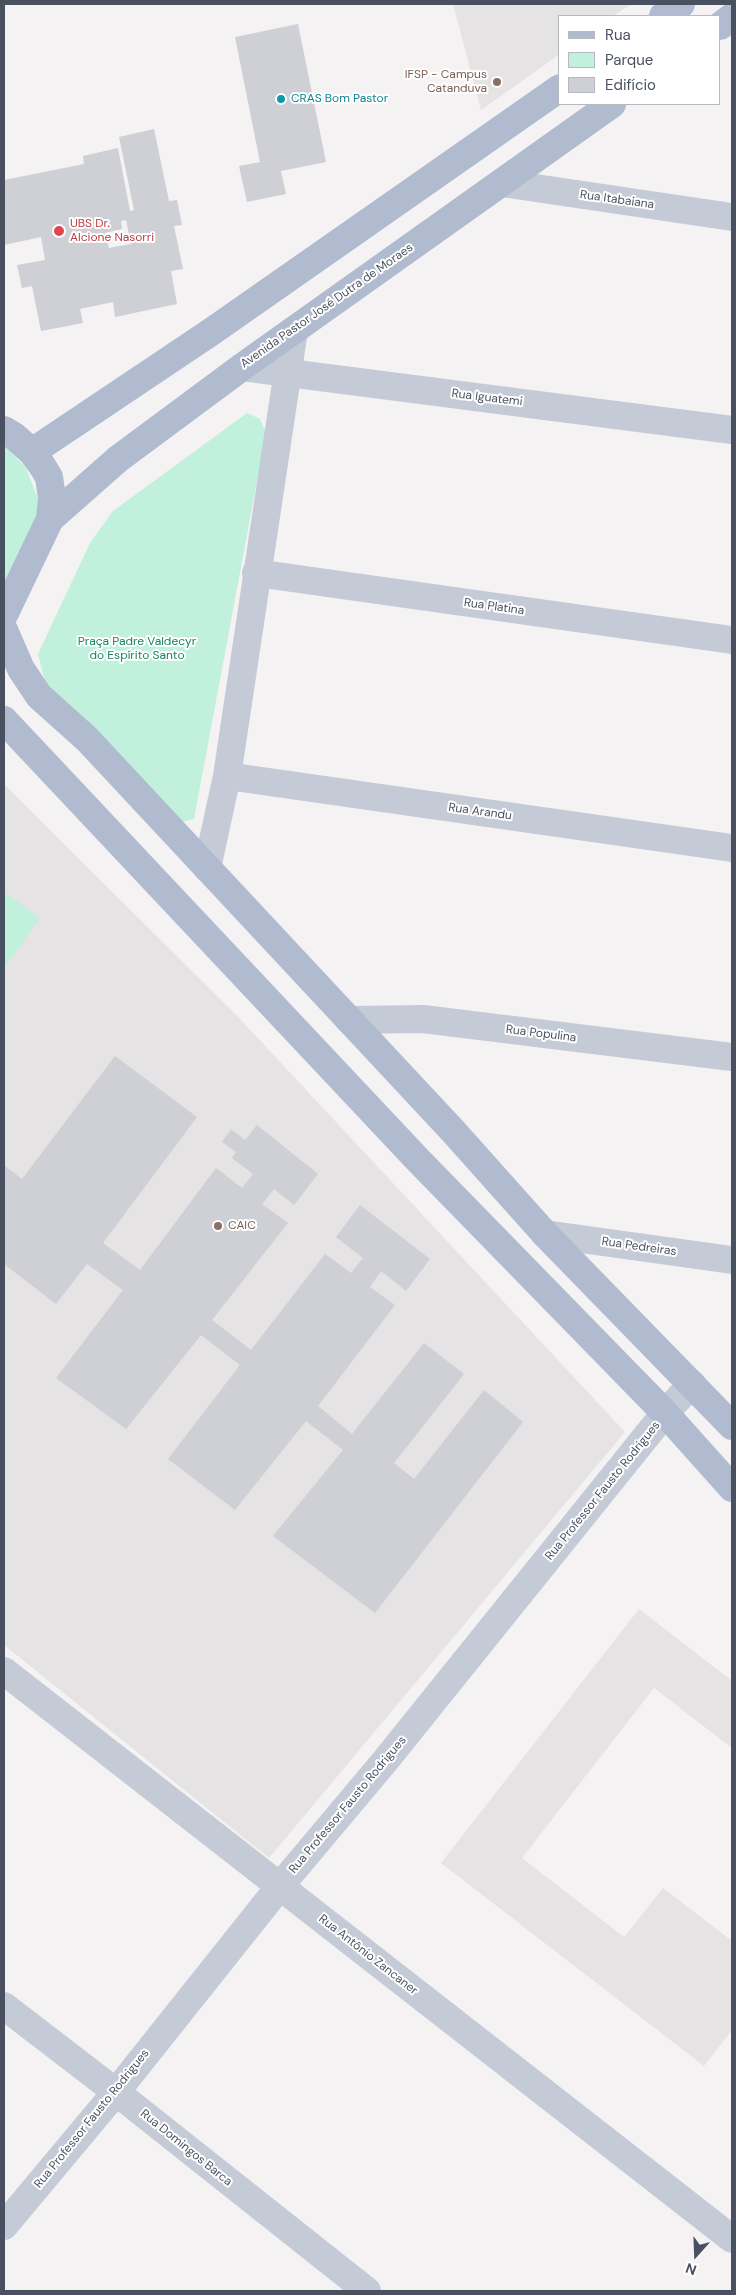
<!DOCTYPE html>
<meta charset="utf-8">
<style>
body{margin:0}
#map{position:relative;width:736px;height:2295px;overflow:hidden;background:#f4f2f2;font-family:"DM Sans",sans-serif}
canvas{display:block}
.frame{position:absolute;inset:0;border:5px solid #495160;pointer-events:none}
.legend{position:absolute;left:558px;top:15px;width:162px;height:90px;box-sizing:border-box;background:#fff;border:1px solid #b6b9bf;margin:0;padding:6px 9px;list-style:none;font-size:15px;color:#495160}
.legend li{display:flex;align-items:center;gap:10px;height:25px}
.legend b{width:25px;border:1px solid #b6b9bf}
.north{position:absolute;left:671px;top:2230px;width:50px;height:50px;-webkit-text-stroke:4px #fff;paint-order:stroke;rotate:200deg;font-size:14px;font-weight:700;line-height:20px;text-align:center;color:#495160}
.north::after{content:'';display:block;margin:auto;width:18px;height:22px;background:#495160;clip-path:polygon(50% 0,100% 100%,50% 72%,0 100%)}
</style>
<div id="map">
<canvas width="736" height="2295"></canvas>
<div class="frame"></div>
<ul class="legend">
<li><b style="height:6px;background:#b1bbd0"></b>Rua</li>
<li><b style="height:14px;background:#c1f0dc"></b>Parque</li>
<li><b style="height:14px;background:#ced0d6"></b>Edifício</li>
</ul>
<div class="north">N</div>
</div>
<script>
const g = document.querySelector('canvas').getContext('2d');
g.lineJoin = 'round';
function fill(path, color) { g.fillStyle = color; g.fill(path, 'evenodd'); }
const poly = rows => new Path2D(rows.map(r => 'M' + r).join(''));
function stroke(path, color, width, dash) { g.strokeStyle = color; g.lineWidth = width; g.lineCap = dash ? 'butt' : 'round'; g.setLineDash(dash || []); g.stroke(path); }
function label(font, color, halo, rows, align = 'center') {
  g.font = font + ' "DM Sans",sans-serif'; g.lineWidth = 4; g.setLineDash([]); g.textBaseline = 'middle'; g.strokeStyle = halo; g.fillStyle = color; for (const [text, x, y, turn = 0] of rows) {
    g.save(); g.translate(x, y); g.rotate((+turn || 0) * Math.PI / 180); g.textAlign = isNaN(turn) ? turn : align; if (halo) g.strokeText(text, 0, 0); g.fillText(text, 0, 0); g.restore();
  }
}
const education = poly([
 [453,4,631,4,613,16,560,16,560,54,481,110],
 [4,784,240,1019,625,1432,269,1858,4,1645],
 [639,1609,732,1681,732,1748,654,1688,522,1858,624,1937,663,1888,732,1941,732,2030,704,2066,441,1863]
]);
const green = poly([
 [247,413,260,419,266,433,194,819,181,822,48,694,38,654,90,543,113,511],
 [4,444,26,468,38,499,36,525,4,591],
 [4,892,40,918,4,968]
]);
const building = poly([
 [298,24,326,162,281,171,286,194,247,202,239,166,260,162,235,37],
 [154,129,169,201,177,200,182,225,174,226,183,269,171,271,177,304,115,317,113,302,80,309,83,323,41,331,32,286,22,288,17,265,45,260,41,237,4,245,4,180,84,164,83,156,118,148,130,211,134,210,119,137],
 [126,220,131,244,109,248,105,233,122,229,121,221],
 [115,1056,197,1117,103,1243,140,1270,216,1168,242,1188,253,1174,232,1158,236,1152,222,1142,231,1129,245,1140,257,1125,318,1174,294,1205,274,1189,262,1204,288,1223,212,1320,251,1350,325,1254,351,1273,363,1258,336,1237,360,1205,430,1259,406,1291,381,1271,370,1287,395,1305,318,1406,352,1434,424,1343,464,1374,394,1463,414,1479,484,1390,523,1422,375,1613,273,1536,343,1450,306,1421,235,1510,168,1459,240,1365,201,1335,126,1429,56,1378,123,1290,87,1264,56,1304,4,1264,4,1204,6,1200,4,1198,4,1165,22,1179]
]);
const minor = poly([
 [502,183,732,217],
 [242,367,732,430],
 [256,573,732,640],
 [227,776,732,848],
 [207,868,227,776,294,330],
 [349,1020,423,1019,732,1057],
 [545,1234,732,1260],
 [4,1671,732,2239],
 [4,2006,116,2092,367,2291],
 [4,2226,116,2092,280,1886,385,1761,665,1413,692,1384]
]);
const major = poly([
 [663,16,681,4],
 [720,26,732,17],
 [4,430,14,436,32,452,41,464,49,477,52,498,50,519,4,615],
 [32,452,211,332,560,88],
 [50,519,118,459,242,367,612,104],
 [4,630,21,669,39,696,87,739,453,1131,545,1234,732,1426],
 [4,720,418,1160,665,1413,732,1488]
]);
const markers = [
 [497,82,5,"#8d6e63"],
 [281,99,5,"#0f9aa8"],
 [59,231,6,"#e0444e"],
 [218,1226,5,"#8d6e63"]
];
const educationNames = [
 ["IFSP - Campus",487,75],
 ["Catanduva",487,89],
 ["CAIC",228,1226,"left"]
];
const cultureNames = [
 ["CRAS Bom Pastor",291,99]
];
const streetNames = [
 ["Rua Itabaiana",617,200,8],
 ["Avenida Pastor José Dutra de Moraes",327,306,-35],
 ["Rua Iguatemi",487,398,7],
 ["Rua Platina",494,607,8],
 ["Rua Arandu",480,812,8],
 ["Rua Populina",541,1034,7],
 ["Rua Pedreiras",639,1247,8],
 ["Rua Professor Fausto Rodrigues",603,1491,-51],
 ["Rua Professor Fausto Rodrigues",348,1805,-50],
 ["Rua Antônio Zancaner",368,1955,38],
 ["Rua Professor Fausto Rodrigues",92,2119,-51],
 ["Rua Domingos Barca",186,2148,39]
];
const healthNames = [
 ["UBS Dr.",70,224],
 ["Alcione Nasorri",70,238]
];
const parkNames = [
 ["Praça Padre Valdecyr",137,642],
 ["do Espírito Santo",137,656]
];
fill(education, '#e5e3e4');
fill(green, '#c1f0dc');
fill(building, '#ced0d6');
stroke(minor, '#c5cbd6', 28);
stroke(major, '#b1bbd0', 28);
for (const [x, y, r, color] of markers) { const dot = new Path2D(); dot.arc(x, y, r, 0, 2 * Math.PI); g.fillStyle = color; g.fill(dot); stroke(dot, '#fff', 2); }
label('12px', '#785e54', '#fff', educationNames, 'right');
label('12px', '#0d838f', '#fff', cultureNames, 'left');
label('12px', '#495160', '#fff', streetNames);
label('12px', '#be3a42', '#fff', healthNames, 'left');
label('12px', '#178461', '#fff', parkNames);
</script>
